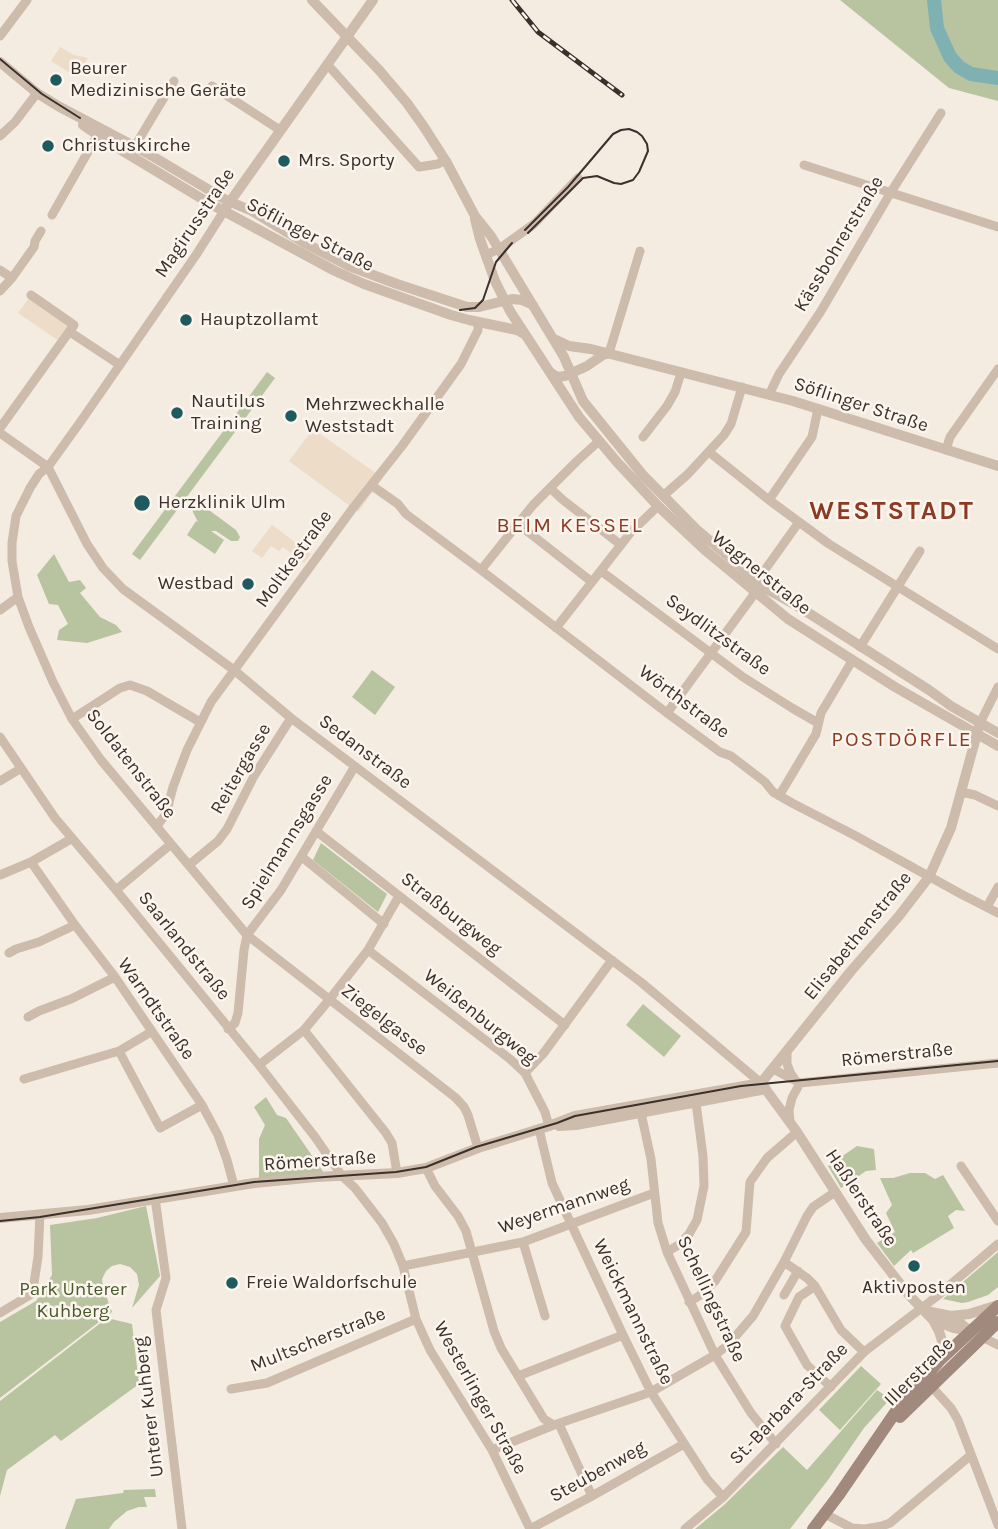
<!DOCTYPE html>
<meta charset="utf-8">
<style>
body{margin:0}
canvas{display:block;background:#f4ebe1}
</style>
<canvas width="998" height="1529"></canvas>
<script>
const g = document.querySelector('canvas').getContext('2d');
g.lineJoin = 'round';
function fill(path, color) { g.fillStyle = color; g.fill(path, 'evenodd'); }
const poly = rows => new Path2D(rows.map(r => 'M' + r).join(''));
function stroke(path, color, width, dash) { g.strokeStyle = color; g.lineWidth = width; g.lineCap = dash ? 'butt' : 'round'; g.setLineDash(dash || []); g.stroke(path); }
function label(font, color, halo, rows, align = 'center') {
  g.font = font + ' Karla,sans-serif'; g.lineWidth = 5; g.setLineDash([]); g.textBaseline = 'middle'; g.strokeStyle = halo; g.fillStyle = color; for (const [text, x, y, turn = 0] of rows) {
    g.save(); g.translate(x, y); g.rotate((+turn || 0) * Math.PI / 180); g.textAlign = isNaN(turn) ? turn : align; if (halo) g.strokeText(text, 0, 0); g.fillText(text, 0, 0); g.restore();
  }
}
const green = poly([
 [840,0,998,0,998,101,949,88],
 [267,372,275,378,244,420,236,414],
 [227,426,235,432,140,560,132,554],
 [198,502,236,530,240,537,238,541,231,541,216,531,211,531,224,540,215,554,187,535,196,521,198,522,192,510],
 [54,554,69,582,80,580,86,588,80,593,100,617,116,625,122,632,87,643,57,640,59,630,68,624,58,605,49,604,37,575],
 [372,670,395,687,375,715,352,697],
 [321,843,387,894,378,912,313,860],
 [643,1004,681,1036,664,1057,626,1025],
 [266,1097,277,1115,286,1118,324,1173,259,1179,259,1139,265,1125,254,1107],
 [857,1146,874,1149,876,1170,866,1171,841,1188,828,1166],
 [910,1173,925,1173,935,1179,943,1175,965,1211,956,1210,948,1216,954,1228,913,1253,911,1250,894,1266,877,1243,895,1232,886,1213,892,1205,880,1178,893,1178],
 [146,1206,160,1276,132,1308,139,1285,137,1274,130,1267,120,1264,112,1266,106,1271,102,1279,103,1287,112,1312,0,1398,0,1322,36,1301,52,1275,50,1225,97,1218],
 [998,1252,998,1287,988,1295,968,1302,962,1303,943,1299],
 [107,1318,132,1324,139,1384,61,1441,55,1435,7,1470,0,1496,0,1401],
 [861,1366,881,1384,840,1430,819,1410],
 [877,1390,890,1399,864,1428,828,1480,790,1529,695,1529,724,1505,783,1447,807,1470],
 [155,1489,156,1497,144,1497,147,1507,139,1507,127,1511,114,1522,109,1529,65,1529,76,1499,123,1493,124,1490]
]);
const plaza = poly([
 [60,47,74,55,88,58,77,77,51,61],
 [29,298,70,326,59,341,18,313],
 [313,429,383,478,358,512,289,461],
 [272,525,311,554,304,563,283,547,279,551,271,546,262,558,252,551]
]);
const river = poly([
 [934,0,937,28,950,57,959,67,971,74,998,78]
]);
const minor = poly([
 [0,36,27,0],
 [327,64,419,167,438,164,445,160],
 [212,86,280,130],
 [0,136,15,122,37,93],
 [135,146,174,81],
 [804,165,998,227],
 [224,211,196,255,81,421,48,467,39,474,30,488,16,516,12,543,12,561,18,597,29,627,53,682,72,719,101,760,247,935,244,950,238,1013,235,1023,228,1029],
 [52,215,97,136],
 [486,255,499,249,534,224,578,178],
 [0,270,12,278],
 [0,291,12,278,34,247,35,241,41,231],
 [70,332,120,365],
 [609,353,640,251],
 [769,395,779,374,821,311,891,192,941,113],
 [0,428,74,325,31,295],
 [0,433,48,467,87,544,103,568,123,589,234,670,291,718,642,983,761,1083],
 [643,437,667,406,675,392,681,373],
 [946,450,950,437,998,369],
 [709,452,769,500,829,544,998,649],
 [371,485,398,504,406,514,481,570,667,713,720,752,731,756,765,782,773,792,792,803,854,835,961,894,998,913],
 [550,488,563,500,621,545],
 [663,496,688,474,724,435,731,424,742,387],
 [769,500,812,437,818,409],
 [518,524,592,582],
 [481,570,533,505,577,461,599,441],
 [601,571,743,677,792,708,818,723],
 [757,581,799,522],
 [0,610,18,597],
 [556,628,631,532,658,506],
 [860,647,920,551],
 [667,713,755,593],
 [72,719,120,688,130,685,147,691,200,722],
 [980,723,998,687],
 [0,737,55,818,116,890,259,1065,315,1137,342,1176,355,1188,382,1223,394,1244,403,1266,416,1319,430,1350,492,1450,530,1529],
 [355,766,281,890,247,935,456,1098,464,1107,468,1115,478,1148],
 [0,781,20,769],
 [961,792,975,795,998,806],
 [779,796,816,734,821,713,852,661],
 [157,826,166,814,173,787,187,750,211,702,353,508,402,446,461,364,478,330,478,322],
 [316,831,565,1025],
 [302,857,384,924],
 [31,862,75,925,115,977,202,1105,218,1135,227,1160,234,1186],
 [189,865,218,841,227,829,254,776,291,718],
 [0,875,31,862,71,839],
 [116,890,171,844],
 [987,907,998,887],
 [368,950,510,1059,525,1073,545,1112,549,1126],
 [9,953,16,949,39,942,75,925],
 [28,1017,39,1011,71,999,115,977],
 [304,1030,386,1133,392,1143,397,1173],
 [119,1051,160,1128,202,1105],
 [787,1051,787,1064,791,1074,794,1078],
 [259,1065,304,1030,329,1000,368,950,399,896],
 [773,1069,800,1083],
 [525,1073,543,1054,612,960],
 [24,1079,119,1051,151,1032],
 [800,1083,998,1063],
 [641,1113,651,1159,658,1223,667,1252,715,1355,751,1413,776,1444],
 [790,1122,789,1110,792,1098,800,1083],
 [539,1129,552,1183,623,1335,651,1392,707,1479,723,1497],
 [961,1166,998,1221],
 [426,1168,435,1186,458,1216,466,1231,494,1331,501,1348,544,1419,554,1425],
 [155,1198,166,1278,156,1310,182,1529],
 [523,1242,545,1316],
 [667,1252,680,1244,689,1234,697,1220,704,1186,703,1156,696,1103],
 [784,1262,807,1278,815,1286,841,1330,864,1352],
 [403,1266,523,1242,654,1193],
 [815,1286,799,1297,785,1326,807,1365,831,1387],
 [784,1295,798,1271],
 [689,1302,699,1296,715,1281,746,1232,750,1182,767,1158,797,1132],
 [0,1313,30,1295,34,1283,38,1257,40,1214],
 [982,1337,998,1345],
 [518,1376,623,1335],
 [931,1386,951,1408,958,1420,998,1525],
 [231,1389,267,1383,416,1319],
 [559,1424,592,1496],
 [492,1450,554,1425,651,1392,715,1355,728,1345,753,1316,784,1262,807,1216,813,1207,835,1192],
 [825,1514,852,1528,865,1529,882,1526,890,1523,971,1455],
 [530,1529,592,1496,684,1444],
 [685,1529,723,1497,864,1352,936,1297,998,1244]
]);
const tertiary = poly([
 [312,0,379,70,407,103,424,127,447,163,475,216,491,236,564,357,583,401,642,474,696,529,767,589,796,605,929,690,951,706,998,733],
 [0,62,37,93,58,106,147,153,226,200,252,211,303,242,349,266,397,284,467,307,479,307,512,299,522,300,533,305],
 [83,125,106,141,209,203,335,271,364,284,451,315,469,320,517,330,524,334],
 [227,206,373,0],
 [475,219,480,239,495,281,510,311,579,417,617,462,658,506,706,551,788,619,895,687,998,746],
 [554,339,569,346,591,349,793,401,998,466],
 [550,372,557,377,565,376,587,366,603,355,609,353],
 [761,1083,797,1132,866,1240,908,1294,933,1320,954,1328,970,1331],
 [559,1126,576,1125,766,1089],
 [0,1218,88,1210,254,1183,316,1177,397,1173,426,1168,478,1148,549,1126,575,1116,761,1083,851,971,899,916,929,877,951,828,980,723],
 [926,1311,951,1316,970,1331],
 [951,1316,969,1314,998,1305],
 [933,1320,939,1331,943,1344,941,1359]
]);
const secondary = poly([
 [900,1417,998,1322],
 [813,1529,838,1496,901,1404,941,1359,998,1306]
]);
const tram = poly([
 [0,59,42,94,80,118],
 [525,230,568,187,613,134,621,130,629,129,637,132,642,136,647,144,648,151,639,172,633,180,621,184,614,183,597,176,583,178,528,233],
 [460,310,475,308,483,300,496,262,512,243],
 [0,1221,40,1217,254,1182,396,1172,426,1167,476,1147,557,1123,575,1116,741,1086,998,1061]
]);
const rail = poly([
 [512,0,538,32,622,95]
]);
const markers = [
 [56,80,7,"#1f5a5e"],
 [48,146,7,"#1f5a5e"],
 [284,161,7,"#1f5a5e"],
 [186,320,7,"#1f5a5e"],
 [177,413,7,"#1f5a5e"],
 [291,416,7,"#1f5a5e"],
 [142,503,9,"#1f5a5e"],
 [248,584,7,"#1f5a5e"],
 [914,1266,7,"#1f5a5e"],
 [232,1283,7,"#1f5a5e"]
];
const poiNames = [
 ["Beurer",70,69],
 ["Medizinische Geräte",70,91],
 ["Christuskirche",62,146],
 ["Mrs. Sporty",298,161],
 ["Hauptzollamt",200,320],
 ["Nautilus",191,402],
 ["Training",191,424],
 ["Mehrzweckhalle",305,405],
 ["Weststadt",305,427],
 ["Herzklinik Ulm",158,503],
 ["Westbad",234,584,"right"],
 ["Freie Waldorfschule",246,1283],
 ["Aktivposten",914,1288,"center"]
];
const streetNames = [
 ["Magirusstraße",195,223,-56],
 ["Söflinger Straße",310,235,27],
 ["Kässbohrerstraße",839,244,-59],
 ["Söflinger Straße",861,405,18],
 ["Moltkestraße",294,559,-54],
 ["Wagnerstraße",761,573,39],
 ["Seydlitzstraße",718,635,36],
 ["Wörthstraße",684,702,37],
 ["Sedanstraße",365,752,37],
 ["Soldatenstraße",131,764,52],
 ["Reitergasse",241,769,-60],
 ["Spielmannsgasse",287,842,-58],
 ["Straßburgweg",451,914,38],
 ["Elisabethenstraße",858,936,-51],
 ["Saarlandstraße",184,946,51],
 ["Warndtstraße",156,1009,55],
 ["Weißenburgweg",480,1017,39],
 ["Ziegelgasse",384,1020,38],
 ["Römerstraße",897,1055,-6],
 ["Römerstraße",320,1161,-4],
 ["Haßlerstraße",861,1198,56],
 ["Weyermannweg",564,1206,-19],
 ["Schellingstraße",711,1299,65],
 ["Weickmannstraße",633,1312,64],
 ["Multscherstraße",318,1340,-22],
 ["Illerstraße",919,1372,-45],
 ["Westerlinger Straße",480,1398,61],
 ["St.-Barbara-Straße",789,1404,-46],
 ["Unterer Kuhberg",149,1407,-97],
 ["Steubenweg",598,1472,-29]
];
const parkNames = [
 ["Park Unterer",73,1290],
 ["Kuhberg",73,1312]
];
const neighbourhoodNames = [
 ["BEIM KESSEL",570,526],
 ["POSTDÖRFLE",902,740]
];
const districtNames = [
 ["WESTSTADT",892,512]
];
fill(green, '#b8c4a0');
fill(plaza, '#ecdcc8');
stroke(river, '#7fb0b2', 14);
stroke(minor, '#cdbbac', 9);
stroke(tertiary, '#cdbbac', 10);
stroke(secondary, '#a18a7d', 12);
stroke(tram, '#3b302b', 2);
stroke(rail, '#3b302b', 5);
stroke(rail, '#fbf5ee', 2.5, [8]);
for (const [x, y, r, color] of markers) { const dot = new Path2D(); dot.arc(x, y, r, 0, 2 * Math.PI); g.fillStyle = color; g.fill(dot); stroke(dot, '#fbf5ee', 2.5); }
label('19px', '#3b302b', '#fbf5ee', poiNames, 'left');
label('19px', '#3b302b', '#fbf5ee', streetNames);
label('19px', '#4a5a2e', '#fbf5ee', parkNames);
g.letterSpacing = '2px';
label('21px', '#8c3b22', '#fbf5ee', neighbourhoodNames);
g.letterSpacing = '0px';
g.letterSpacing = '2px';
label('bold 26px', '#8c3b22', '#fbf5ee', districtNames);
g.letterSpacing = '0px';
</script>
